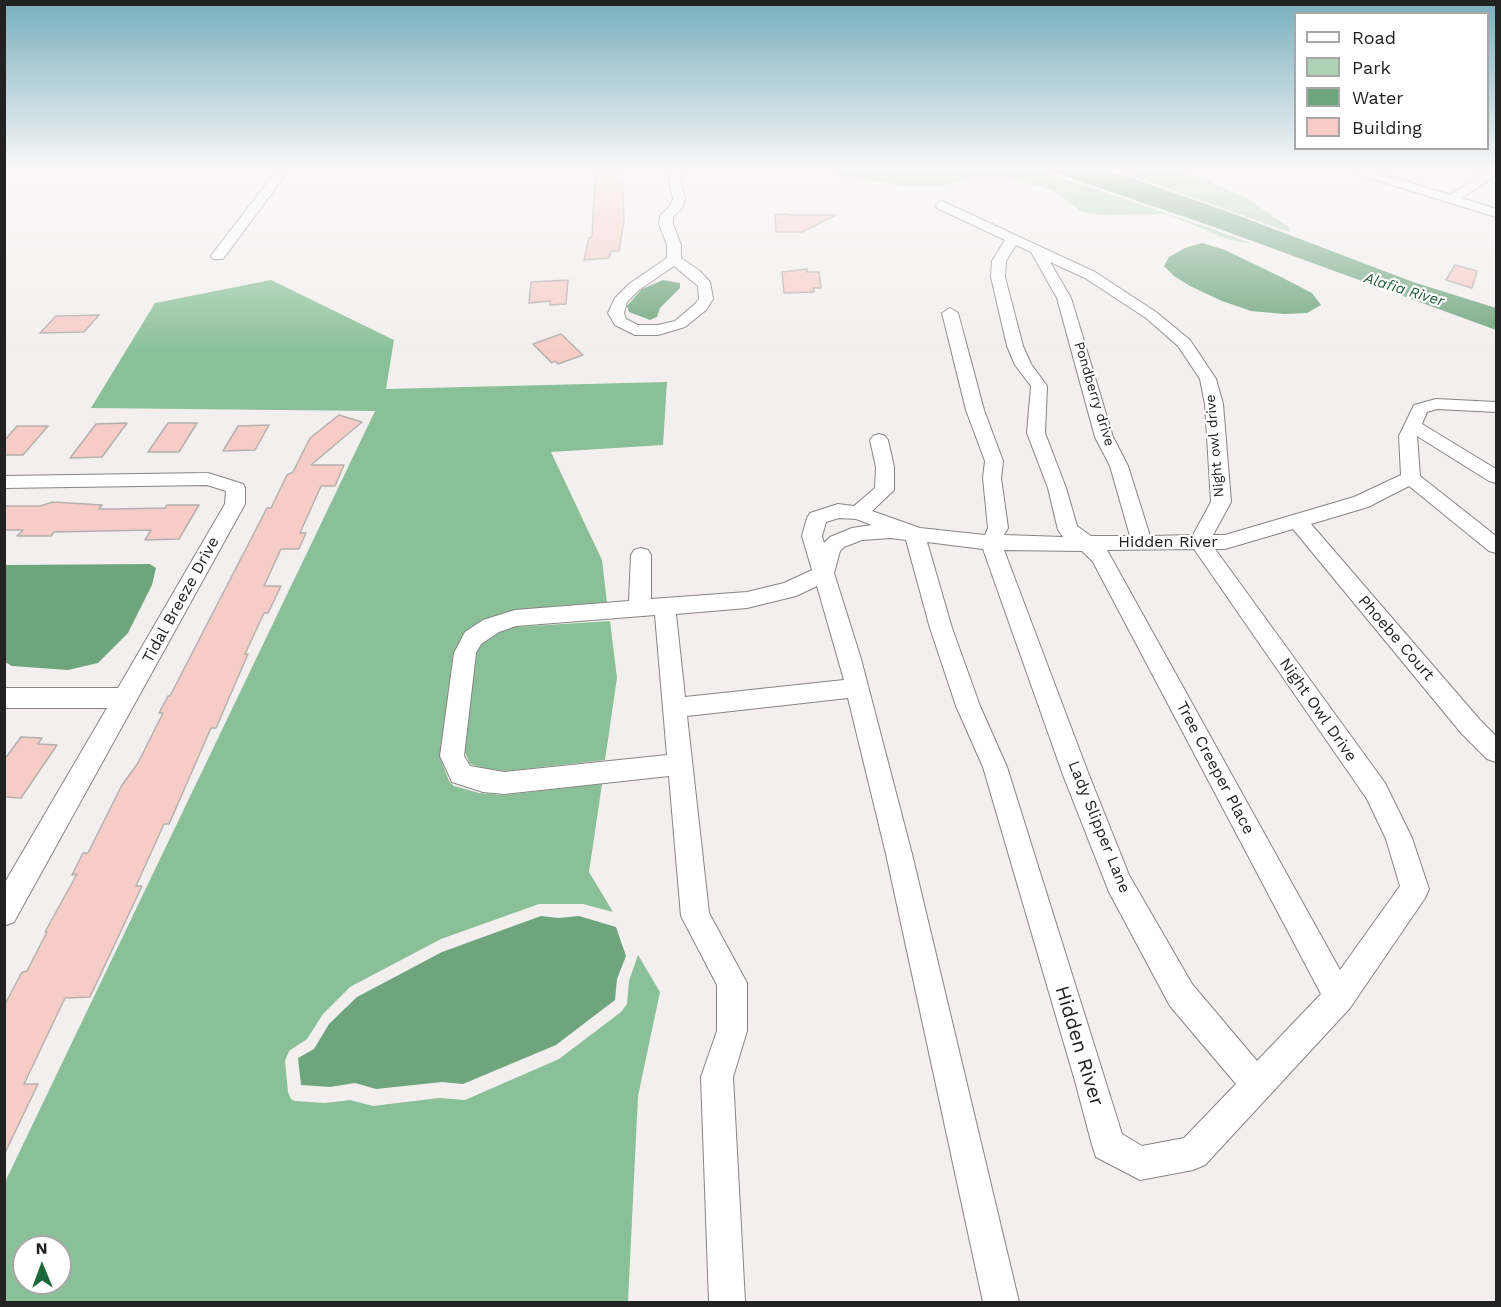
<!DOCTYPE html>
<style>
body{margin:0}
#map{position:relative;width:1501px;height:1307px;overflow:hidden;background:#f3efef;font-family:"Work Sans",sans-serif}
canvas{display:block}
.frame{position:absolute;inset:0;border:6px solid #232222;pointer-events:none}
.legend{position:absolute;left:1294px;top:12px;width:195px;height:138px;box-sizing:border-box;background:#fff;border:2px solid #a7a7a7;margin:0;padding:8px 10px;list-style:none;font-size:18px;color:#232222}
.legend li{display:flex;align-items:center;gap:12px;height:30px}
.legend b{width:30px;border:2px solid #a7a7a7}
.north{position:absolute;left:12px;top:1235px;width:60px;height:60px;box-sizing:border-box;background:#fff;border:2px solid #a7a7a7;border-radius:50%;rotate:359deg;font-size:16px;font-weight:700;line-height:24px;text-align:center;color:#232222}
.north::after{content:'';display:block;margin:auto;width:21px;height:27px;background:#196939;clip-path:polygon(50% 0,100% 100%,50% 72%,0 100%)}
</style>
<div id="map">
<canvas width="1501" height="1307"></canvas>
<div class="frame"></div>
<ul class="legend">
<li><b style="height:8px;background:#fff"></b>Road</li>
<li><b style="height:16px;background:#afd2b7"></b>Park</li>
<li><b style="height:16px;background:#6ea57d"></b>Water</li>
<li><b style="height:16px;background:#f7ccc6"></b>Building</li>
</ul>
<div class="north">N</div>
</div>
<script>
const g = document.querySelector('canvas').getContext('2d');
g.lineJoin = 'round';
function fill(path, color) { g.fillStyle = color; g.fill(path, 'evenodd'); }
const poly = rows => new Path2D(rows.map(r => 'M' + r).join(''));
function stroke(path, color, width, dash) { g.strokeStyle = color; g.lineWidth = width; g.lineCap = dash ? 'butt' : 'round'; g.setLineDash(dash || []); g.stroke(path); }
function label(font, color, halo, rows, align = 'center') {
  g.font = font + ' "Work Sans",sans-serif'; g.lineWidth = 4.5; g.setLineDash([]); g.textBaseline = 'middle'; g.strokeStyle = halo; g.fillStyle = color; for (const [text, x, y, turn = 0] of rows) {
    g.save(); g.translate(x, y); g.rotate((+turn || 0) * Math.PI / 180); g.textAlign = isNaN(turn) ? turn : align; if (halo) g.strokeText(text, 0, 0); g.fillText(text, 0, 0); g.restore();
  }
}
const green = poly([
 [835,170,1039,170,1212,229,1253,244,1230,240,1167,214,1103,215,1082,212,1054,191,1006,176,973,177,943,186,913,187,836,175],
 [1116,170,1177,170,1200,178,1245,197,1290,228,1289,232]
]);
const forest = poly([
 [271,280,394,340,386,389,667,382,663,445,551,452,602,560,607,603,516,610,489,618,468,631,453,654,440,758,449,781,454,786,479,793,503,795,602,784,589,872,613,912,583,904,539,904,441,939,350,987,323,1014,307,1039,289,1051,285,1061,288,1092,291,1099,295,1101,325,1103,350,1100,373,1106,439,1098,465,1100,559,1059,621,1012,627,1004,629,981,638,955,660,992,638,1096,628,1302,5,1302,4,1184,375,411,91,408,155,303],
 [24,1247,60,1247,60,1283,24,1283],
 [610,621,617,678,605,760,507,771,487,769,470,764,465,752,475,653,481,643,495,634,515,627]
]);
const water = poly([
 [1047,170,1108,170,1229,212,1413,282,1496,308,1496,330,1214,227],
 [1202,243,1225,250,1281,277,1312,293,1321,305,1307,313,1284,314,1251,311,1222,301,1190,286,1174,276,1164,266,1169,257,1185,248],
 [663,280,680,283,680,288,660,308,657,317,650,320,629,312,627,306,642,289],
 [150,564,156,568,152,585,128,633,98,663,68,670,12,666,5,662,5,565],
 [541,916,559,918,579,916,616,927,626,956,617,979,615,1000,556,1045,463,1084,442,1082,376,1089,355,1083,330,1087,301,1085,298,1058,314,1049,329,1024,357,997,442,952]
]);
const building = poly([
 [595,170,622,170,624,221,619,251,611,251,609,258,584,260,589,238,592,237,595,170],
 [788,214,791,215,836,215,802,232,776,232,775,215,788,214],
 [1455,265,1477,271,1472,288,1446,280,1455,265],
 [807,269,807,272,819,272,821,288,813,288,814,292,784,293,782,272,807,269],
 [568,280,566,304,550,305,550,301,529,303,531,282,568,280],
 [99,315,84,332,40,333,56,316,99,315],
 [561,334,583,355,558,364,555,361,552,363,533,344,561,334],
 [339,415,362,422,311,465,344,465,335,486,321,486,300,533,306,533,299,549,281,549,264,586,281,586,268,613,264,613,245,654,248,654,216,728,211,728,169,824,164,824,136,886,142,886,90,997,65,998,24,1084,38,1084,4,1155,4,1006,22,972,27,971,47,932,45,932,77,874,72,875,83,853,88,853,122,785,138,763,163,713,159,713,168,696,170,696,267,508,271,508,287,475,293,472,310,438,339,415],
 [127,423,102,457,70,458,96,424,127,423],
 [168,423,197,423,179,452,148,452,168,423],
 [269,425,255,450,223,451,238,426,269,425],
 [17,426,48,426,23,455,4,455,4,441,17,426],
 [53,502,102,505,99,509,114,509,165,508,167,505,199,505,179,539,145,540,151,530,54,532,51,536,17,536,23,530,4,530,4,506,40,506,53,502],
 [21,737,42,738,38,744,57,745,21,798,4,797,4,760,21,737]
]);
const minor = poly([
 [277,170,289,170,223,259,213,259,211,256,213,253,277,170],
 [671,170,683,170,681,180,685,199,682,208,673,217,673,224,681,245,681,258,700,271,710,282,713,299,706,310,685,327,658,335,635,335,615,325,608,313,615,298,629,284,667,258,667,245,659,224,660,216,670,206,673,199,669,180,671,170],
 [674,266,698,286,699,299,695,304,675,321,658,325,638,325,626,319,624,313,627,302,639,290,674,266],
 [1351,170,1369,170,1450,195,1488,170,1496,170,1496,175,1462,198,1496,209,1496,217,1353,173,1351,170],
 [942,201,1095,272,1156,312,1190,340,1216,379,1223,404,1231,502,1213,535,1225,535,1354,497,1401,475,1399,436,1414,405,1436,399,1496,402,1496,412,1437,409,1427,412,1422,424,1496,469,1496,483,1489,481,1417,436,1420,476,1496,536,1496,553,1489,551,1409,486,1368,507,1311,524,1480,720,1496,736,1496,762,1487,759,1462,734,1293,529,1225,549,1215,549,1385,783,1412,838,1429,889,1425,898,1350,1008,1205,1165,1193,1170,1140,1180,1096,1157,1092,1145,1075,1081,983,767,956,706,930,628,906,540,891,538,862,540,844,547,840,551,834,573,861,659,912,854,1019,1302,983,1302,886,854,848,698,687,716,709,913,747,983,747,1031,733,1077,745,1302,709,1302,701,1077,717,1031,717,985,681,916,669,776,504,794,483,792,452,782,440,756,454,653,465,632,483,620,515,610,629,601,631,555,634,550,641,548,648,550,651,555,651,599,747,592,784,583,812,570,802,536,807,518,810,513,838,504,854,506,875,488,876,467,870,440,873,436,879,434,885,436,888,440,894,467,894,490,872,511,920,528,985,535,988,528,983,478,985,461,966,410,942,313,950,308,958,313,984,410,1003,461,1001,478,1008,528,1004,535,1063,537,1058,530,1048,488,1027,433,1031,386,1015,365,1007,346,991,277,992,261,1005,240,937,208,936,205,942,201],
 [1016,245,1031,252,1057,298,1095,437,1110,466,1130,536,1091,536,1077,526,1066,488,1045,433,1047,386,1031,364,1023,346,1005,277,1006,261,1016,245],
 [1050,262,1085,278,1146,318,1178,346,1200,379,1205,404,1211,502,1193,535,1150,536,1128,466,1113,437,1071,298,1050,262],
 [839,518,856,519,872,525,852,528,830,537,824,543,822,536,826,522,839,518],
 [927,542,983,549,1063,775,1109,892,1170,1006,1236,1084,1184,1138,1142,1146,1122,1134,1007,767,980,706,952,628,927,542],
 [1194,549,1367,799,1386,839,1400,886,1340,970,1107,550,1194,549],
 [1004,550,1082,551,1093,562,1321,994,1257,1061,1192,984,1129,875,1089,775,1004,550],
 [817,586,844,680,685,697,676,614,747,608,796,596,817,586],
 [655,615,667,755,504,772,470,766,464,756,476,653,481,644,499,632,516,626,655,615],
 [208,473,243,484,245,488,245,504,14,922,4,926,4,884,107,708,4,708,4,688,118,688,225,504,226,491,207,485,4,488,4,476,208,473]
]);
const farStreetnames = [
 ["Pondberry drive",1094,394,73],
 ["Night owl drive",1215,446,-95]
];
const farWaternames = [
 ["Alafia River",1404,290,17]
];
const streetNames = [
 ["Hidden River",1168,542],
 ["Tidal Breeze Drive",181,600,-61],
 ["Phoebe Court",1396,638,49],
 ["Night Owl Drive",1318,710,55],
 ["Tree Creeper Place",1215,768,62],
 ["Lady Slipper Lane",1099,827,68]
];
const nearStreetnames = [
 ["Hidden River",1079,1046,73]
];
fill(green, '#afd2b7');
fill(forest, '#89c098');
fill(water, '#6ea57d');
fill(building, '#f7ccc6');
stroke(building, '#b3b0af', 1.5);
stroke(minor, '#878483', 2);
fill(minor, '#fff');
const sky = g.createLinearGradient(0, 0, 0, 353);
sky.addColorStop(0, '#77aebd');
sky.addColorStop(0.48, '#faf8f8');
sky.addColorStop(1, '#faf8f800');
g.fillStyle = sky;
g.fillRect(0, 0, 1501, 353);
label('14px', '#232222', '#fff', farStreetnames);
label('italic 15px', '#1e5a34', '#fff', farWaternames);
label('16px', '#232222', '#fff', streetNames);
label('20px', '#232222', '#fff', nearStreetnames);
</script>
